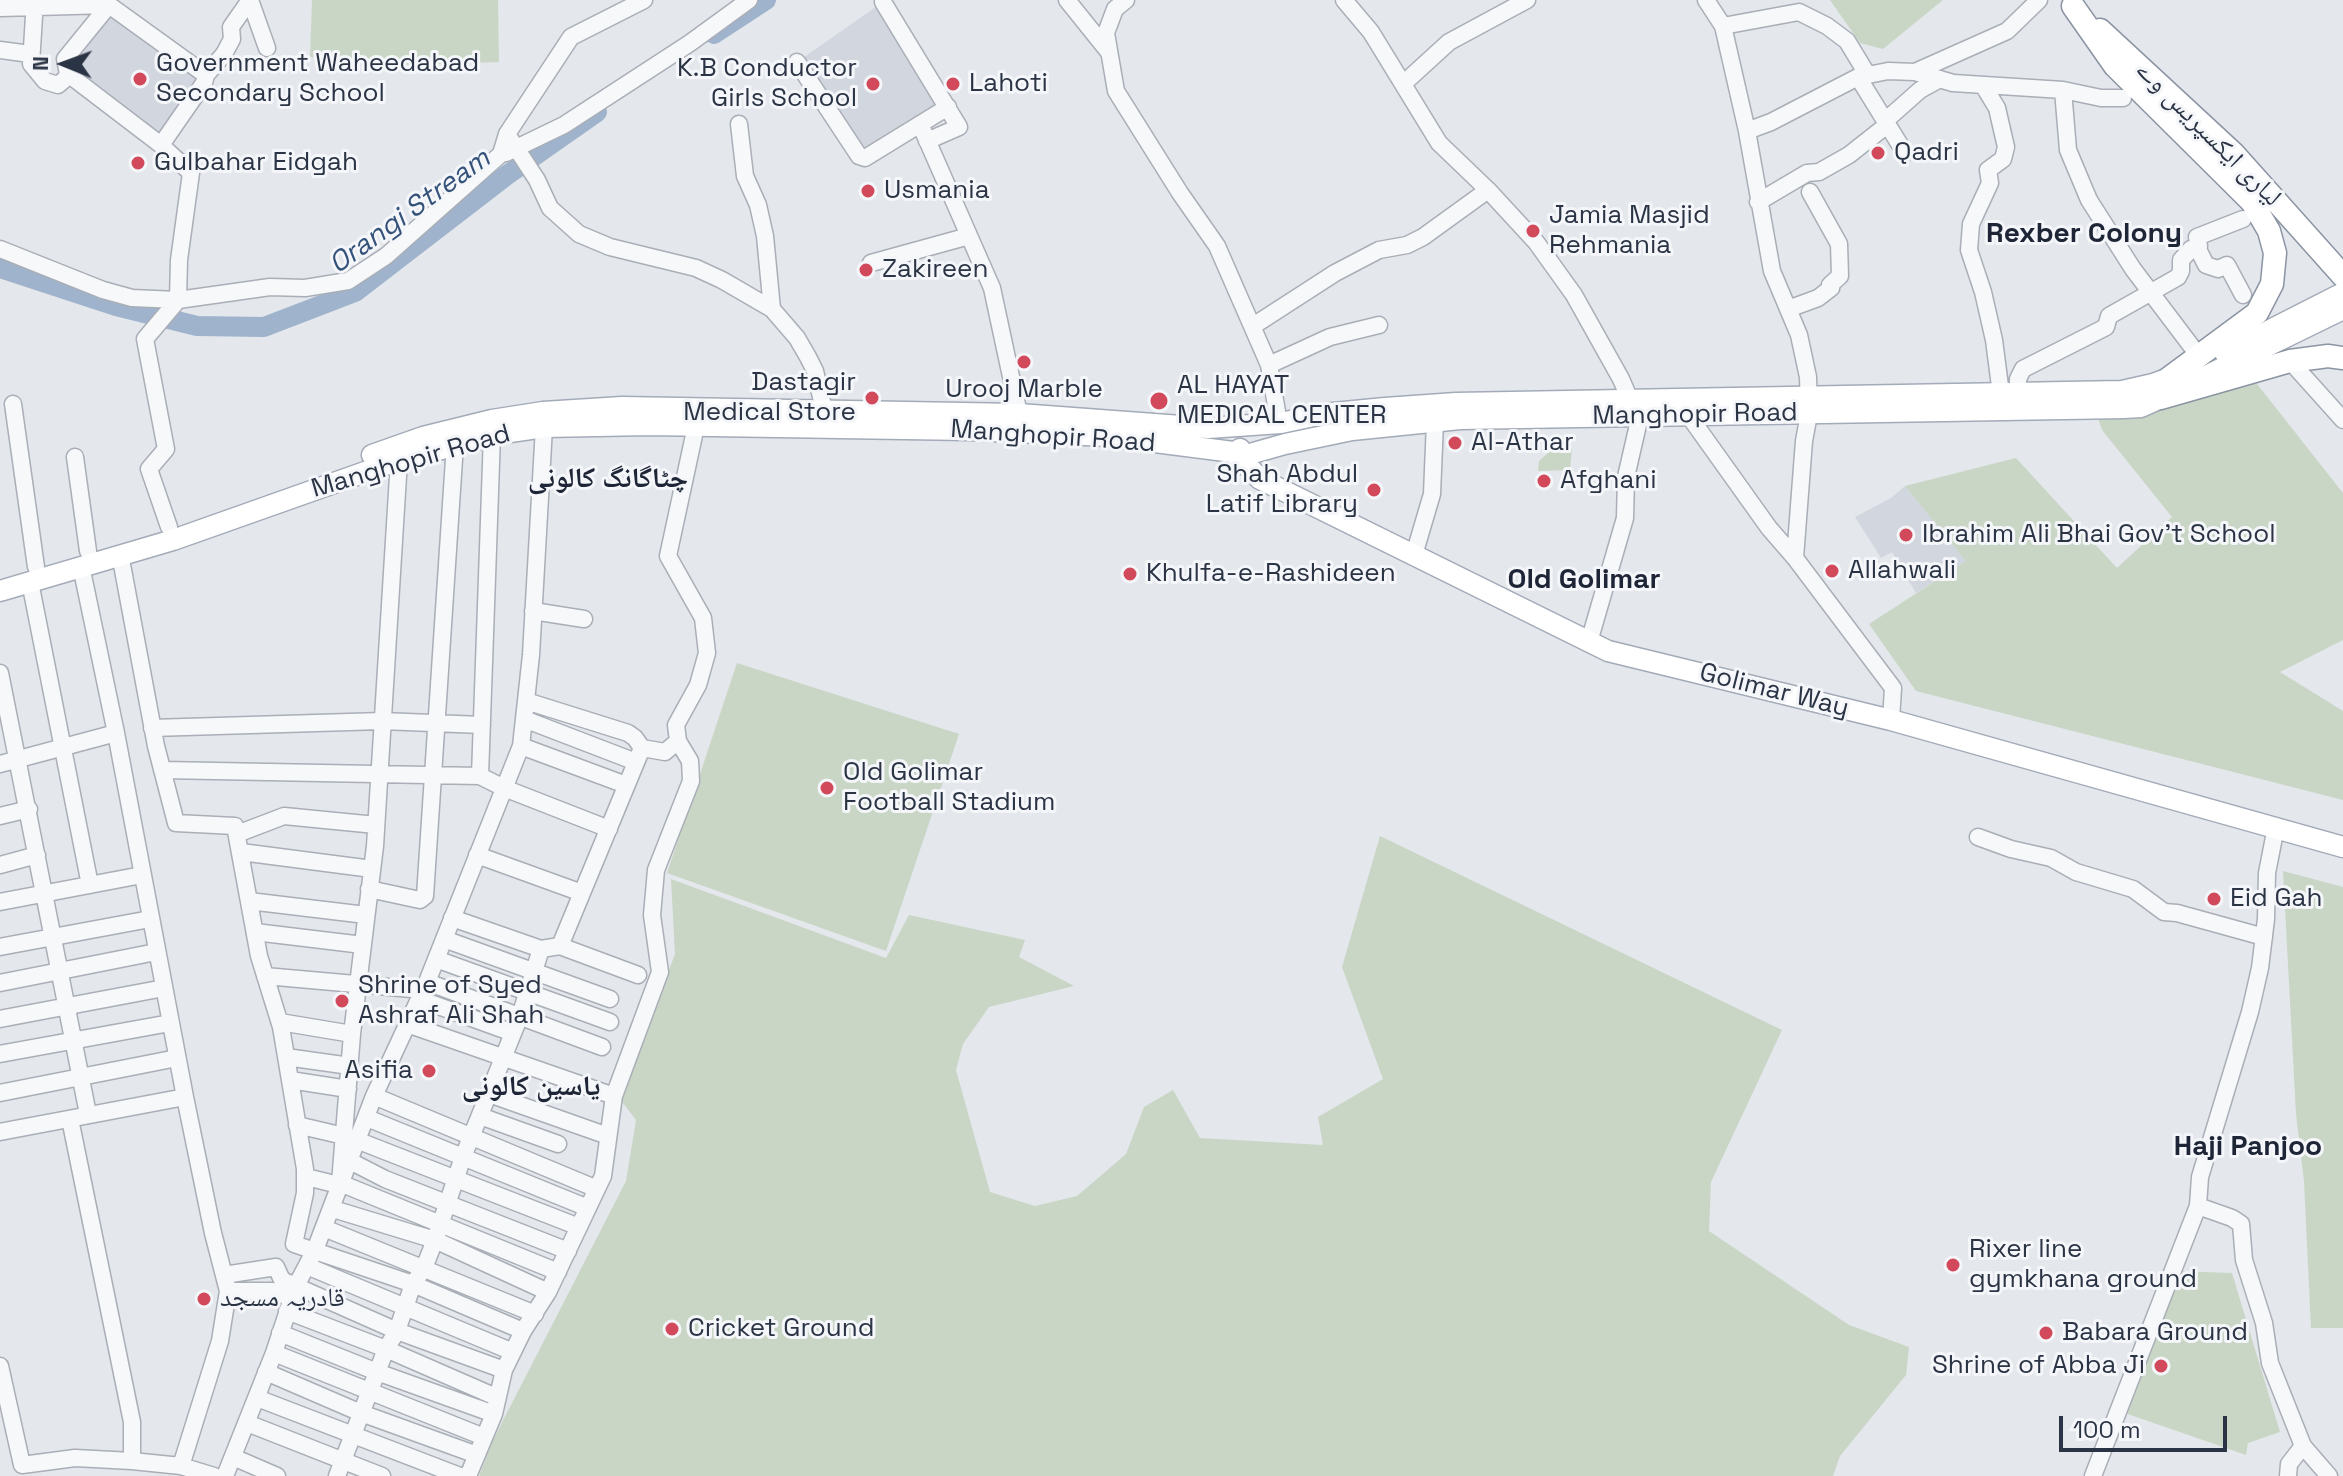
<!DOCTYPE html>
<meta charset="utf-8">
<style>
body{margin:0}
#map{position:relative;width:2343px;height:1476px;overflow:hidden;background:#e4e7ec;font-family:"Space Grotesk",sans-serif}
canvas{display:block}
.north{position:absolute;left:24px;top:24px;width:80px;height:80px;-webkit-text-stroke:6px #f4f6f9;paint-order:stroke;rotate:271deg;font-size:22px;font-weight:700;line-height:32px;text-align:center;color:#2b3445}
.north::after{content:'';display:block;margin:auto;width:28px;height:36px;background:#2b3445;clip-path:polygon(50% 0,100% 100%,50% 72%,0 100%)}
.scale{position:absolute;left:2059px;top:1416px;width:168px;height:36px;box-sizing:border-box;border:4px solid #2b3445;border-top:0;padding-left:10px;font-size:24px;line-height:28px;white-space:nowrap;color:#2b3445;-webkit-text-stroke:6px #f4f6f9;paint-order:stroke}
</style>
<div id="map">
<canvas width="2343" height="1476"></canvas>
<div class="north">N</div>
<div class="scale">100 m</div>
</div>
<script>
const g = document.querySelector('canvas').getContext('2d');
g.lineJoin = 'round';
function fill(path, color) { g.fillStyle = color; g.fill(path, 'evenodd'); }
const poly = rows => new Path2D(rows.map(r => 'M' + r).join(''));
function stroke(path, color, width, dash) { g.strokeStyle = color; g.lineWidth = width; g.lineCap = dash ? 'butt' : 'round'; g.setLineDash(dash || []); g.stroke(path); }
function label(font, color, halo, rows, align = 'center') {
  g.font = font + ' "Space Grotesk","Noto Naskh Arabic",sans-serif'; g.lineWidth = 6; g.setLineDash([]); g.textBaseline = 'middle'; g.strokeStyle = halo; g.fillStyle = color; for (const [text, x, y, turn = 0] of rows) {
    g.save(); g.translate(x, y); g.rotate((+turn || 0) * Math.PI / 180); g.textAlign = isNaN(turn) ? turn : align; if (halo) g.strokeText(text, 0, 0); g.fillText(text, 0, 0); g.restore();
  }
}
const built = poly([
 [883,2,948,107,865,158,797,62],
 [109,5,206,75,161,145,66,66],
 [1905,486,1967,561,1916,593,1892,552,1881,558,1855,517,1891,498]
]);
const green = poly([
 [312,0,498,0,499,62,411,65,310,57],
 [1830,0,1943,0,1883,49,1860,43],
 [2246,370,2343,493,2343,640,2280,672,2343,711,2343,800,1916,691,1869,624,1966,561,1905,486,2016,458,2117,568,2172,517,2102,430,2095,410],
 [1560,442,1566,442,1565,448,1572,448,1570,470,1538,471,1539,461],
 [737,663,959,734,886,951,667,873],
 [1380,836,1782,1030,1711,1182,1709,1231,1849,1325,1909,1347,1906,1375,1840,1456,1833,1476,479,1476,492,1442,626,1181,636,1120,620,1099,675,954,671,879,886,958,909,915,1025,940,1019,957,1074,986,989,1007,963,1044,956,1070,990,1192,1035,1206,1077,1196,1126,1154,1144,1107,1173,1090,1200,1138,1323,1145,1318,1117,1383,1079,1342,967],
 [2283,871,2343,887,2343,1328,2311,1328,2304,1181,2296,1114],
 [2173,1271,2232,1273,2280,1432,2248,1443,2246,1455,2119,1411]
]);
const river = poly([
 [714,34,766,0],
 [0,268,116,306,197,326,264,327,355,292,507,175,597,112]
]);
const minor = poly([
 [35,0,31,64,45,81,58,85,65,79,68,74,65,59,109,5,206,75],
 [250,0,267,48],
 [1067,0,1108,51],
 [1126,0,1115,9,1106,33,1116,91,1180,193,1217,246,1269,365,1279,423],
 [1344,0,1371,32,1439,143,1488,190,1536,242,1574,295,1621,379,1630,400],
 [1706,0,1723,26,1747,131,1772,271,1799,335,1808,377,1809,414,1804,441,1795,558,1893,688,1891,720],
 [883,2,959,127,927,141],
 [0,8,109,5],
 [1723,26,1799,12,1827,26,1847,41,1867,74],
 [0,50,30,54],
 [797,62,859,156,865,158,948,107],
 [1915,72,2007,31,2039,0],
 [68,74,161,145,191,173,179,260,178,300,145,339,166,449,149,469,169,527],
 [1858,77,1905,153],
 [1403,84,1449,42,1527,0],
 [1983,85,1997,108,2006,147,2003,159,1988,170,1990,183,1971,224,1969,250,1983,292,1994,340,2001,394],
 [2063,90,2068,150,2089,200,2133,269,2198,355],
 [1885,121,1920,90,1940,79],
 [739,124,745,176,758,205,765,236,772,309],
 [920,124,992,288,1019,414],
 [1747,131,1771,122,1858,77,1888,71,1915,72,1953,83,2063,90,2101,98,2123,98],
 [507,134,537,180,550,208,579,234,610,247,696,268,722,280,772,309,797,338,808,357,815,371,824,410],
 [161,145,204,83,206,75,224,54,232,39,231,27,250,0],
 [506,153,564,125,690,43,749,0],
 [1758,202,1807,173,1819,172,1849,155,1887,125],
 [2197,247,2206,265,2218,269,2227,265,2243,295],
 [0,249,103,290,132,298,178,300,270,287,305,288,348,281,386,256,501,154,507,134,571,37,644,0],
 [871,263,969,236],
 [1788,309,1818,298,1831,288,1830,285,1840,276,1839,244,1810,192],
 [1253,326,1335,273,1379,250,1407,245,1423,237,1488,190],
 [2290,361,2343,420],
 [1269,365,1330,337,1379,325],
 [2018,394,2018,379,2023,369,2106,327,2109,316,2178,277,2181,271,2181,260,2191,249,2199,246,2197,237,2243,219],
 [13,404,36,567],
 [1689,416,1769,528,1795,558],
 [75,457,88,551],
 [399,460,375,846,352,1034,340,1183,558,1272],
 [120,554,156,746,176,823,235,826,259,956,281,1027,305,1169,305,1193,294,1244,413,1284,523,1331],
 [1414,555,1432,494,1435,422],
 [81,566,116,733,185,1097,213,1233,228,1291,220,1341,181,1466],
 [30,582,90,885],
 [533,611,584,619],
 [1589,642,1625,518,1626,477,1640,416],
 [0,673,88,1114],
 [526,701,628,733,635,738,642,748],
 [524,719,636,762],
 [152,728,382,721,482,725],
 [521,746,626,785],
 [0,764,116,733],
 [162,770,480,776,504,788,609,829],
 [480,776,492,435],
 [0,816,29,809],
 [237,834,284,816,376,825],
 [1978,837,2011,849,2051,858,2076,872,2133,889,2164,912,2177,913,2264,937],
 [241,852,372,869],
 [477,855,582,893],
 [0,865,37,855],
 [369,889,420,900,425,896,455,444],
 [249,901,366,915],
 [0,902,142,875],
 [452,918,541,949],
 [255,932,363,945],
 [444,939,610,999],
 [560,946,642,748,665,752,678,741],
 [0,947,150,919],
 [436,959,610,1022],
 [265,976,423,990],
 [427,982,602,1047],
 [0,983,156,952],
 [419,999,513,1033],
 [0,1019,164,988],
 [280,1022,352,1034],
 [407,1024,614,1096],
 [0,1054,170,1023],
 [286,1057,350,1066],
 [290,1080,348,1089],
 [0,1093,177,1058],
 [489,1094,608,1136],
 [374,1096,597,1189],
 [480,1116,558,1144],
 [367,1118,588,1208],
 [70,1119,132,1422,132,1461],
 [297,1125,344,1136],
 [0,1132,185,1097],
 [359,1141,579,1227],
 [350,1161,385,1179,568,1251],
 [306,1177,339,1185],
 [2198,1206,2232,1218,2241,1224,2244,1260,2264,1323,2270,1363,2303,1446,2329,1476],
 [333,1209,435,1240,548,1292],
 [324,1228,535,1314],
 [307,1266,513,1352],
 [224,1275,276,1267,282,1280,397,1331,504,1370],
 [228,1291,273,1291,292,1298],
 [287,1311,386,1349,496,1397],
 [280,1333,377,1372,494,1414],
 [274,1353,484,1437],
 [0,1366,22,1465,75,1458,132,1461,181,1466,214,1476],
 [266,1372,361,1413,477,1455],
 [257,1398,460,1476],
 [247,1423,382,1476],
 [233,1457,277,1476],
 [225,1476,274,1353,296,1286,315,1250,374,1096,427,982,521,746,531,655,544,427],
 [337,1476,386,1349,397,1331,413,1284,424,1268,435,1240,463,1157,520,1016,541,949,560,946,638,975],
 [468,1476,494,1414,504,1370,523,1331,548,1292,603,1176,614,1096,660,972,652,915,656,870,691,781,690,761,678,741,676,725,698,685,707,653,703,618,668,556,696,426],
 [2093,1476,2198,1206,2200,1177,2250,1012,2260,968,2266,919,2267,873,2276,827],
 [2288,1476,2289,1464,2303,1446]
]);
const major = poly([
 [2225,353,2343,293],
 [1240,449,1239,457,1260,479,1608,651,1891,720,2343,847],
 [372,455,423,437,492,420,543,412,622,407,1019,414,1208,428,1281,423,1323,414,1385,408,1456,403,2122,391,2153,384,2185,372],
 [0,591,173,540,399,460,503,433,544,427,649,425,968,430,1108,436,1233,452,1239,457,1285,444,1352,430,1460,419,2124,408,2141,407,2161,398,2343,309]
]);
const highway = poly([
 [2073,6,2115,66,2252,202,2269,231,2275,253,2272,284,2257,313,2169,378],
 [2100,30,2234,154,2343,276],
 [2161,398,2290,361,2328,356,2343,358]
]);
const markers = [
 [140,79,8,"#d1495b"],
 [873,84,8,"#d1495b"],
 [953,84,8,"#d1495b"],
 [1878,153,8,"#d1495b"],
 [138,163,8,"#d1495b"],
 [868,191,8,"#d1495b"],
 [1533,231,8,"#d1495b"],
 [866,270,8,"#d1495b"],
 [1024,362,8,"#d1495b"],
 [872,398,8,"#d1495b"],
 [1159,401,10,"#d1495b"],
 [1455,443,8,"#d1495b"],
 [1544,481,8,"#d1495b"],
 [1374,490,8,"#d1495b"],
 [1906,535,8,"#d1495b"],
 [1832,571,8,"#d1495b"],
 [1130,574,8,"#d1495b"],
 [827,788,8,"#d1495b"],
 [2214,899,8,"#d1495b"],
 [342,1001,8,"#d1495b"],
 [429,1071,8,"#d1495b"],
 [1953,1265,8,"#d1495b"],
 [204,1299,8,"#d1495b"],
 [672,1329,8,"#d1495b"],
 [2046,1333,8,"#d1495b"],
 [2161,1366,8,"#d1495b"]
];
const poiNames = [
 ["Government Waheedabad",156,64],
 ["Secondary School",156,94],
 ["K.B Conductor",857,69,"right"],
 ["Girls School",857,99,"right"],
 ["Lahoti",969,84],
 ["Qadri",1894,153],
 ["Gulbahar Eidgah",154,163],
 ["Usmania",884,191],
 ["Jamia Masjid",1549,216],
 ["Rehmania",1549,246],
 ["Zakireen",882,270],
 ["Dastagir",856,383,"right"],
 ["Medical Store",856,413,"right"],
 ["AL HAYAT",1177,386],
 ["MEDICAL CENTER",1177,416],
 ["Urooj Marble",1024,390,"center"],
 ["Al-Athar",1471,443],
 ["Shah Abdul",1358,475,"right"],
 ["Latif Library",1358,505,"right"],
 ["Afghani",1560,481],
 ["Ibrahim Ali Bhai Gov't School",1922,535],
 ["Allahwali",1848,571],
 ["Khulfa-e-Rashideen",1146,574],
 ["Old Golimar",843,773],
 ["Football Stadium",843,803],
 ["Eid Gah",2230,899],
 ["Shrine of Syed",358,986],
 ["Ashraf Ali Shah",358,1016],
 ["Asifia",413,1071,"right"],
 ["Rixer line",1969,1250],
 ["gymkhana ground",1969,1280],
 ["قادریہ مسجد",220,1299],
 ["Cricket Ground",688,1329],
 ["Babara Ground",2062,1333],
 ["Shrine of Abba Ji",2145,1366,"right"]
];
const streetNames = [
 ["لیاری ایکسپریس وے",2208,134,45],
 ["Manghopir Road",1695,415,-1],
 ["Manghopir Road",1053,437,4],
 ["Manghopir Road",411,462,-16],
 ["Golimar Way",1774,691,14]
];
const waterNames = [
 ["Orangi Stream",410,212,-36]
];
const neighbourhoodNames = [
 ["Rexber Colony",2084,234],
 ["چٹاگانگ کالونی",608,479],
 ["Old Golimar",1584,580],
 ["یاسین کالونی",531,1087],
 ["Haji Panjoo",2248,1147]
];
fill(built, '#d2d6de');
fill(green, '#c9d6c5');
stroke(river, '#9fb4cc', 20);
stroke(minor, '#a9aeb7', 19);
stroke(major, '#a3abb8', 23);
stroke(highway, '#8b94a3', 25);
stroke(minor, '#f7f8fa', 16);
stroke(major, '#fff', 20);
stroke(highway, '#fff', 22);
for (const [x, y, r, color] of markers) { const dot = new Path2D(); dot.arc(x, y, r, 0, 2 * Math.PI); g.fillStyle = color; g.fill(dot); stroke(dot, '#f4f6f9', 3); }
label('26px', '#2b3445', '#f4f6f9', poiNames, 'left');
label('26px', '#2b3445', '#f4f6f9', streetNames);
label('italic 28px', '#34527a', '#f4f6f9', waterNames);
label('bold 28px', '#1d2536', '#f4f6f9', neighbourhoodNames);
</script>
